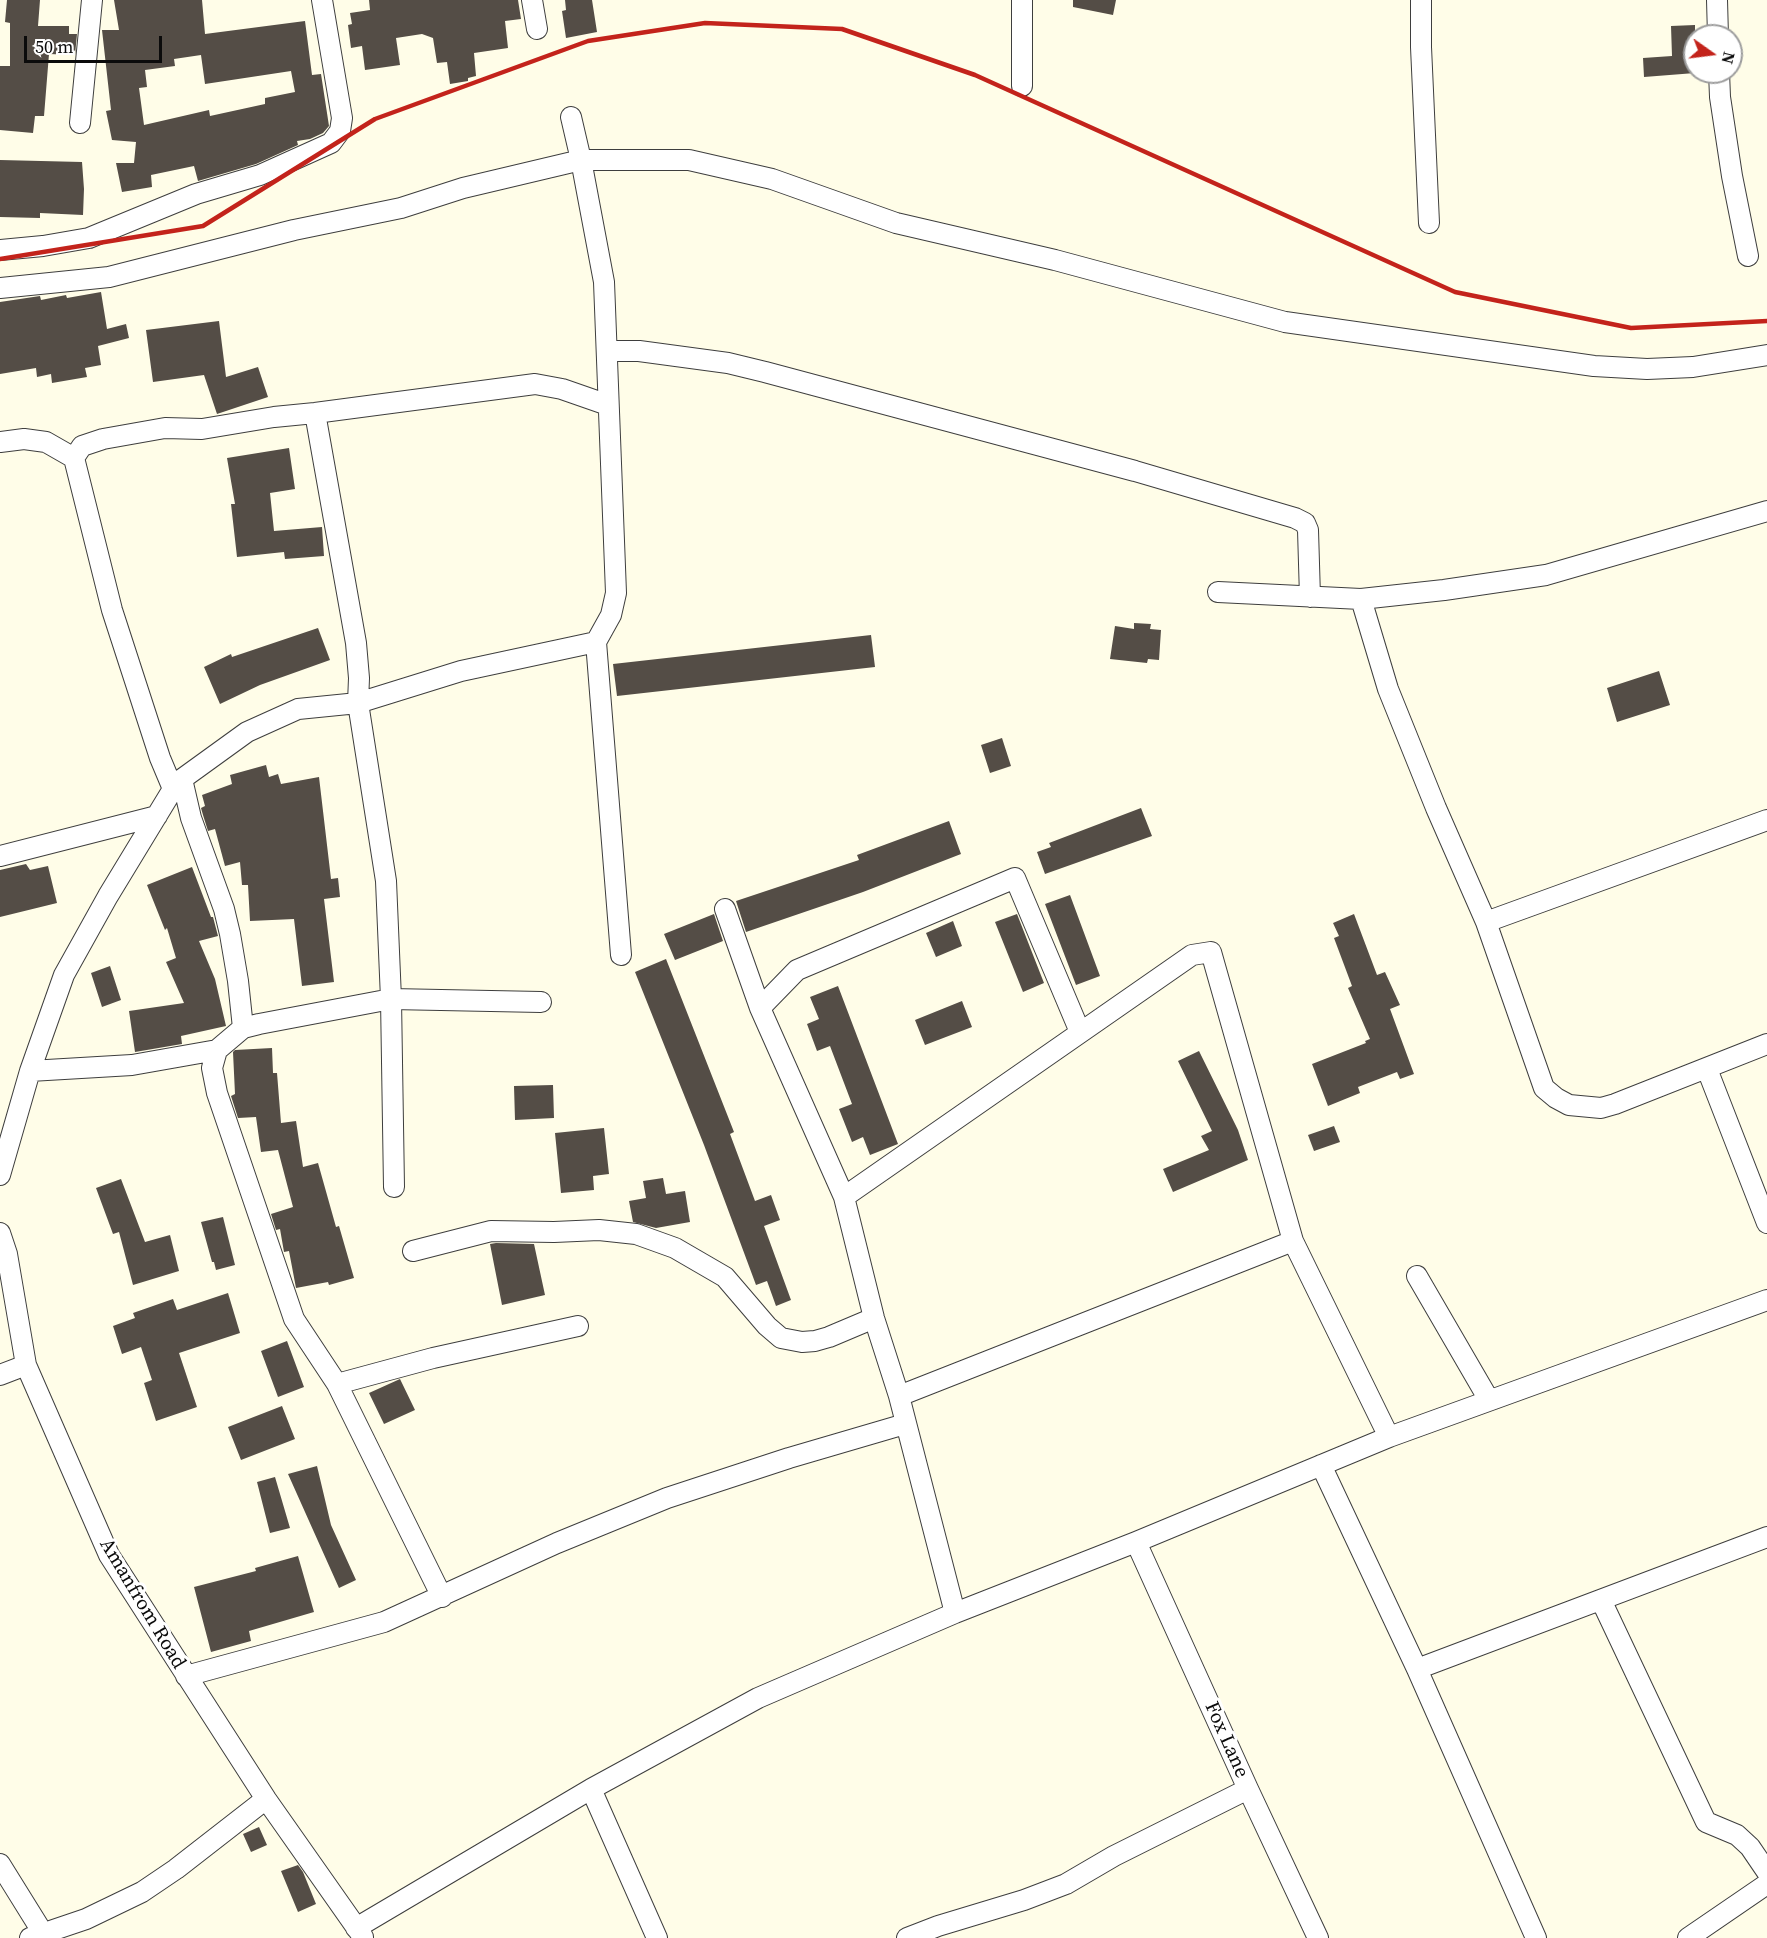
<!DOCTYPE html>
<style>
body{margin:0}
#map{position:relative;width:1767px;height:1938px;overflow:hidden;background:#fffde8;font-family:"Source Serif 4",serif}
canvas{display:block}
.north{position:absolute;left:1683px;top:24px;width:60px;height:60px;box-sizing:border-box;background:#fff;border:2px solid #9d9d9d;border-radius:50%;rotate:104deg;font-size:16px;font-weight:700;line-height:24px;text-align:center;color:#0b0b0b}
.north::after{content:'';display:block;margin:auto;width:21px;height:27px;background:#c3231b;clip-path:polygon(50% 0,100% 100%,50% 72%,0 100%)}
.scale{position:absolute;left:24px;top:36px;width:138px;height:27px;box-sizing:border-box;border:3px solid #0b0b0b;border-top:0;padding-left:8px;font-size:18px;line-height:21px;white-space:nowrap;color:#0b0b0b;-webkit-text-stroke:4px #fff;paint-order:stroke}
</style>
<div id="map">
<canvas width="1767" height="1938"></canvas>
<div class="north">N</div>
<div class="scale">50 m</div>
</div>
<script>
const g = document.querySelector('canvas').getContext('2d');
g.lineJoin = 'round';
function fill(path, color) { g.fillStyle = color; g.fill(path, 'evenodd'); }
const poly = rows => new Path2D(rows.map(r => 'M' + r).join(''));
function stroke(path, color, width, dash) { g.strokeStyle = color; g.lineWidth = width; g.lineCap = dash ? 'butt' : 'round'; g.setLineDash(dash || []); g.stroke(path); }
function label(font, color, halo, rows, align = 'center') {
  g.font = font + ' "Source Serif 4",serif'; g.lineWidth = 6; g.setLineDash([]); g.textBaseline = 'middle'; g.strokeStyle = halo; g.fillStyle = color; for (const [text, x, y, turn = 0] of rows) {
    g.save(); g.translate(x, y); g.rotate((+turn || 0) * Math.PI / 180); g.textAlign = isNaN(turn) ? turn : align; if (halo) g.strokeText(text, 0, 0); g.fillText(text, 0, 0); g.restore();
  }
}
const building = poly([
 [7,0,40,0,38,26,69,26,69,34,77,34,75,55,49,54,44,116,35,116,33,133,0,130,0,66,10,66,10,23,5,22],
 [114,0,202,0,205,34,305,21,312,75,321,74,329,126,323,133,310,139,297,141,298,145,256,164,198,181,194,166,151,175,152,187,122,192,116,163,134,163,136,142,112,140,106,111,111,110,102,30,119,30],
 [201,55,205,84,291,71,295,92,265,98,265,104,210,116,209,110,144,125,139,88,147,87,145,70,175,66,174,59],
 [369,0,518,0,521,19,505,21,508,48,474,53,476,76,468,78,468,81,450,84,447,62,437,63,433,38,422,34,396,38,400,65,365,70,362,46,351,48,348,25,352,24,350,13,370,10],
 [565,0,592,0,597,32,566,38,562,11,566,10],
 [1073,0,1116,0,1113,15,1073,7],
 [1695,25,1695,73,1644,77,1643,58,1672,56,1671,26],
 [0,160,82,162,84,189,83,215,40,213,40,218,0,217],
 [101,292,107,329,126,324,129,338,98,346,101,365,85,368,87,377,52,383,51,374,37,377,36,368,0,374,0,302,40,296,41,300,66,295,67,298],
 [219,321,226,377,258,367,268,397,217,414,204,375,153,382,146,330],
 [289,448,295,489,270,493,274,531,322,527,324,556,285,559,284,552,237,557,231,504,235,504,227,458],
 [1134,623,1151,624,1150,629,1161,630,1159,660,1148,659,1147,663,1110,659,1115,626,1134,629],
 [318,628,330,660,260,685,220,704,204,667,231,654,232,657],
 [871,635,875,667,617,696,613,664],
 [1659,671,1670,705,1617,722,1607,688],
 [1002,738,1011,766,990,773,981,745],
 [266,765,269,777,278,774,281,784,319,777,331,879,338,878,340,897,324,899,334,982,302,986,294,919,250,921,248,885,242,885,240,862,225,866,215,829,208,831,203,815,201,808,205,806,202,795,232,784,230,775],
 [1141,808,1152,836,1045,874,1037,852,1051,847,1049,843],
 [949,821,961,854,863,892,746,932,736,901,859,860,857,855],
 [26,864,30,870,48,866,57,903,0,917,0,870],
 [192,867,211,917,213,917,218,936,199,941,215,979,226,1026,181,1036,182,1044,135,1052,129,1011,184,1003,166,962,176,958,167,928,165,930,147,885],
 [1070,895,1100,976,1076,985,1045,904],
 [714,914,723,941,675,960,664,934],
 [1017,914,1044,983,1023,992,995,922],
 [1354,914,1377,975,1385,972,1400,1005,1390,1009,1414,1074,1400,1079,1397,1072,1358,1087,1360,1093,1328,1106,1312,1064,1366,1043,1365,1041,1370,1039,1348,988,1352,986,1334,938,1339,936,1333,923],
 [953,921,962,946,936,957,926,933],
 [666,959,734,1132,730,1134,755,1201,771,1195,780,1220,764,1226,791,1300,776,1306,767,1281,756,1285,704,1145,635,972],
 [110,966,121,1000,102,1007,91,973],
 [838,986,898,1144,870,1155,863,1137,852,1142,839,1109,852,1104,830,1046,817,1051,807,1024,819,1019,810,997],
 [962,1001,972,1027,925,1045,915,1020],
 [272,1048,273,1073,277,1073,281,1123,296,1121,303,1167,318,1163,336,1227,339,1226,354,1278,329,1285,328,1282,296,1288,289,1251,284,1252,280,1229,276,1230,271,1214,293,1207,278,1150,261,1152,256,1117,238,1118,231,1096,235,1094,233,1052,235,1050],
 [1199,1051,1238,1130,1248,1160,1173,1192,1163,1169,1209,1150,1201,1136,1212,1131,1178,1061],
 [553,1085,554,1118,515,1120,514,1086],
 [1334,1126,1340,1142,1314,1151,1308,1135],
 [604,1128,609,1174,593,1176,594,1190,561,1193,555,1133],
 [663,1178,666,1194,685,1191,690,1222,656,1228,633,1222,629,1201,646,1198,643,1181],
 [121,1179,145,1242,170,1235,179,1271,133,1285,119,1232,113,1234,96,1188],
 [223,1217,235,1265,216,1270,214,1262,212,1262,201,1222],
 [496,1243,534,1244,545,1295,502,1305,490,1244],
 [228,1293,240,1333,179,1353,197,1407,156,1421,144,1383,152,1380,141,1347,122,1354,113,1326,135,1318,133,1313,173,1299,177,1310],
 [287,1341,304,1387,278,1397,261,1351],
 [400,1379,415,1410,384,1424,369,1393],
 [282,1406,295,1439,241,1460,228,1427],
 [317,1466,331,1525,356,1580,339,1588,288,1474],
 [275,1477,290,1528,270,1533,257,1482],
 [298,1556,314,1612,249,1631,251,1641,211,1652,194,1587,256,1571,255,1568],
 [259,1827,267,1845,251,1852,243,1834],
 [298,1865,303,1872,316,1904,298,1912,281,1871]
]);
const minor = poly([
 [532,0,537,29],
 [1421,0,1421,47,1429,223],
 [1717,0,1718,36],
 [1719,72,1720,97,1732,176,1748,256],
 [1022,86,1022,0],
 [571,117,581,160,604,282,616,593,611,615,596,642,621,955],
 [80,123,92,0],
 [0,250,43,246,89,238,196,194,260,175,331,143,340,131,342,118,322,0],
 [0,288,109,277,294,230,401,208,463,188,581,160,689,160,772,179,896,223,1055,260,1285,322,1594,366,1647,369,1693,367,1767,355],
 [607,351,639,351,728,363,765,372,1135,471,1295,518,1305,523,1308,530,1310,597],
 [315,413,356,643,359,678,358,703,386,881,391,999,394,1187],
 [0,442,24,439,46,442,74,458,82,446,103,439,165,428,202,429,274,417,315,413,535,384,562,389,608,405],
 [1767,511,1546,575,1444,590,1361,599,1388,689,1436,808,1486,922,1544,1088,1556,1098,1569,1105,1601,1108,1615,1104,1767,1044],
 [1218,592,1361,599],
 [182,779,191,818,224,909,230,934,238,981,243,1028],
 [173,789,182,779,247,732,298,709,358,703,461,671,596,642],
 [0,856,157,816],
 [725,909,760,1008,844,1197,874,1318,899,1396,955,1613],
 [1486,922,1767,820],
 [760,1008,797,970,1015,878,1080,1032],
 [1707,1069,1767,1223],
 [30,1071,132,1065,217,1050],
 [0,1175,30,1071,64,975,108,896,173,789,160,758,112,610,74,458],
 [844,1197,1192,955,1211,952,1293,1241,1389,1437],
 [0,1233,7,1254,26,1365,109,1555,266,1799,363,1937],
 [413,1251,491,1231,554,1232,599,1230,636,1234,675,1248,725,1277,767,1326,781,1338,802,1342,815,1341,829,1337,874,1318],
 [1417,1276,1489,1400],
 [0,1375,26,1365],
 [337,1384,433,1358,578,1326],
 [899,1396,1293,1241],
 [1321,1465,1417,1669,1536,1938],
 [1136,1542,1248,1789,1318,1938],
 [442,1597,337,1384,294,1319,217,1093,212,1068,217,1050,243,1028,259,1024,391,999,541,1002],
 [1601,1600,1706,1822,1737,1835,1750,1847,1767,1872],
 [1417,1669,1767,1537],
 [186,1676,384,1622,557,1543,667,1498,789,1458,905,1424],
 [591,1789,657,1938],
 [0,1864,46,1938],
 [356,1928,591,1789,758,1698,955,1613,1136,1542,1389,1437,1767,1300],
 [30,1938,86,1919,142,1892,176,1869,266,1799],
 [907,1938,938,1926,1024,1900,1066,1884,1114,1856,1248,1789],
 [1688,1938,1767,1884]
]);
const rail = poly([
 [0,259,203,226,375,119,588,41,705,23,842,29,975,75,1455,292,1631,328,1767,321]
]);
const streetNames = [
 ["Amanfrom Road",142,1604,59],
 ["Fox Lane",1226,1740,66]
];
fill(building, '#544d46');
stroke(minor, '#3e3e3e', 22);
stroke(minor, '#fff', 20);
stroke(rail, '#c3231b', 4.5);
label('20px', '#0b0b0b', '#fff', streetNames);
</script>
